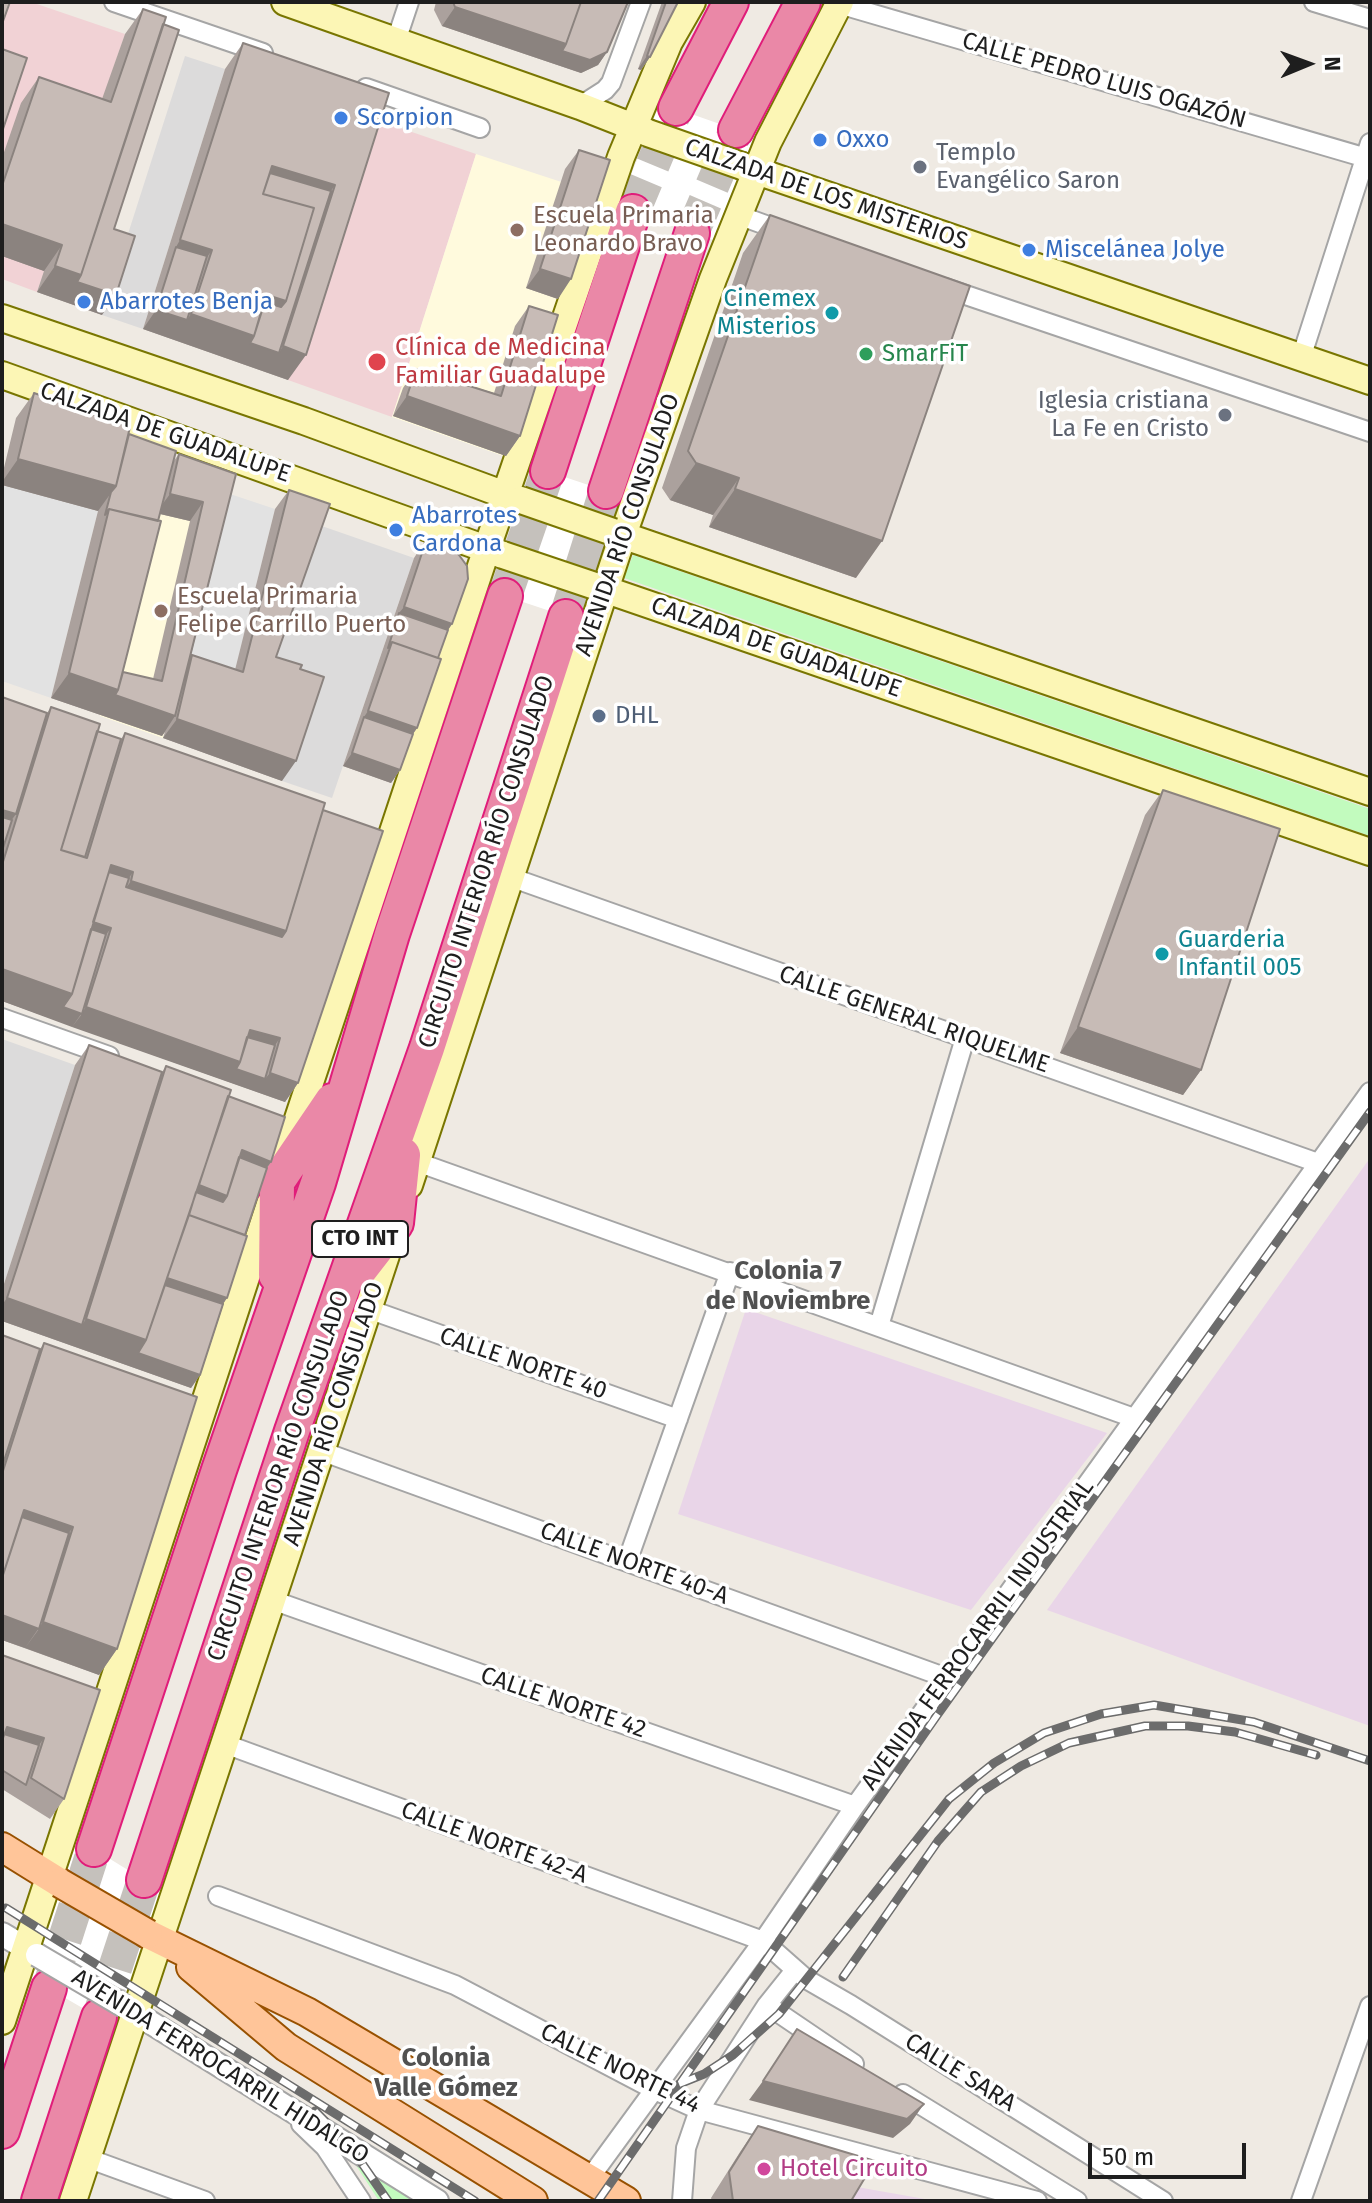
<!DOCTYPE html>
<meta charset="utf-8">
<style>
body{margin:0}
#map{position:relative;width:1372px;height:2203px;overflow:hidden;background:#efeae3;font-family:"Fira Sans",sans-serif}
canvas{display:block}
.frame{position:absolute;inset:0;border:4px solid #1e1e1e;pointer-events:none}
.north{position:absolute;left:1268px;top:24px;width:80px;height:80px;-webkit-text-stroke:6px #fff;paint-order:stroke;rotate:89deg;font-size:22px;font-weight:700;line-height:32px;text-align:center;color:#1e1e1e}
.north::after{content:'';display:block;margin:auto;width:28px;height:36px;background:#1e1e1e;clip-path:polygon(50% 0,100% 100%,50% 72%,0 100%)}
.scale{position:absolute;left:1088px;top:2143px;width:158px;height:36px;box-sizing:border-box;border:4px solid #1e1e1e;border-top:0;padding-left:10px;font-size:24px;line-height:28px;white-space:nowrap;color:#1e1e1e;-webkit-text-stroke:6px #fff;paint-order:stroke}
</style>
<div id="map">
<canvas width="1372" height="2203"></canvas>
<div class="frame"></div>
<div class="north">N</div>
<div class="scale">50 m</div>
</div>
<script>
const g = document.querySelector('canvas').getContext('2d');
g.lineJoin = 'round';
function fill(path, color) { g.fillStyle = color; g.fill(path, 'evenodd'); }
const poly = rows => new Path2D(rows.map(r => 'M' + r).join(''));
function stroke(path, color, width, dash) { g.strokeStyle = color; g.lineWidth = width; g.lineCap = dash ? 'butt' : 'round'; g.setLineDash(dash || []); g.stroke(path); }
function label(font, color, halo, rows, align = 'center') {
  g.font = font + ' "Fira Sans",sans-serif'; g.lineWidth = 7; g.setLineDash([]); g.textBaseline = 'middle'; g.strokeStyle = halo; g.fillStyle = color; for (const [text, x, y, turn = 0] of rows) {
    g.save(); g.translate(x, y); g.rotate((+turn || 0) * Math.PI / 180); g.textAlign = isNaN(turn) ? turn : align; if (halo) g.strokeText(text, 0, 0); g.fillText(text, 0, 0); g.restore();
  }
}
const residential = poly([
 [185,56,225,69,143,329,102,315],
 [316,524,414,558,332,798,282,781,311,697,262,676],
 [2,1039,75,1065,2,1290]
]);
const commercial = poly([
 [2,2,31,2,125,34,37,292,2,279],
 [371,118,476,154,392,417,288,380]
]);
const industrial = poly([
 [1370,1158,1370,1726,1047,1610],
 [746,1309,1107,1433,971,1610,678,1514],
 [857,2187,936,2201,848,2201]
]);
const education = poly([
 [476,154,595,193,506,457,392,417],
 [162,470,224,492,163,738,100,716]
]);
const park = poly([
 [633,555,1370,809,1370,836,624,578],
 [352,2159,418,2201,379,2201]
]);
const parking = poly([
 [2,485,98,511,51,698,2,681],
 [224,492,275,509,230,692,179,675]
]);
const pier = poly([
 [660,103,754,136,713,240,618,207],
 [532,466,624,497,583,622,490,591],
 [76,1838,162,1891,117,2028,29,1977]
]);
const motorwayTunnel = poly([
 [633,212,676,109],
 [692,233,736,130],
 [505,596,548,471],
 [566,617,606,491],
 [49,1988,94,1849],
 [99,2017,144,1880]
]);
const minor = poly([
 [114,2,263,53],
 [1314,2,1370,19],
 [839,4,1370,159],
 [396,41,409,2],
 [366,88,480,128],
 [580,106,605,90,611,83,641,2],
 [738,215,785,232],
 [945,288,1370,432],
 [1301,358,1370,143],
 [510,877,1318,1163],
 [2,1018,109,1056],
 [417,1162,1134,1418],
 [368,1309,678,1419],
 [879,1326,965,1038],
 [321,1451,947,1678],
 [627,1562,730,1272],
 [272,1600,855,1806],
 [225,1744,763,1941,806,1979,851,2005,1163,2201],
 [218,1896,455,1985,655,2090,699,2110,1037,2201],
 [767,2005,854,2064],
 [903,2094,1077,2201],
 [301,2124,325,2147,361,2201],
 [87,2158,205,2201],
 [589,2179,763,1941,855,1806,1370,1092],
 [682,2201,686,2148,699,2110,767,2005,795,1970],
 [1301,2201,1370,2006]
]);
const tertiary = poly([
 [2,1934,37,1955],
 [124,2006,437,2201]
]);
const secondary = poly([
 [285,2,580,106,646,132],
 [742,166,1370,381],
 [2,318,304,421,519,500],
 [2,375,503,555],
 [613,532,1370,792],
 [595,586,1370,852],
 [286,1155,487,548,621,157,669,42,692,2],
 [409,1185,623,535,713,279,768,142,840,2],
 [2,2021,270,1204],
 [73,2201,392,1237]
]);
const primary = poly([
 [2,1847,60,1883],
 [148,1934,307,2012,626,2201],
 [191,1967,286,2047,533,2201]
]);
const motorway = poly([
 [676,108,731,2],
 [736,130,803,2],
 [548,471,633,212],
 [606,491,692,233],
 [358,1272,396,1223,403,1155],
 [276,1275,277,1182,332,1101],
 [94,1849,219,1470,318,1183,392,934,505,596],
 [144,1880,292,1431,427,1048,566,617],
 [2,2131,49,1988],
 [39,2201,99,2017]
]);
const rail = poly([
 [6,1908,475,2201],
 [843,1977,938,1841,981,1792,1021,1766,1069,1743,1145,1726,1188,1726,1235,1732,1316,1755],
 [679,2084,704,2074,733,2055,779,2014,949,1799,994,1763,1044,1733,1101,1714,1154,1705,1254,1722,1370,1761],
 [315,2111,352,2149,388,2201],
 [598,2201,938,1714,1370,1112]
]);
const tertiaryBridge = poly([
 [37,1955,124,2006]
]);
const secondaryBridge = poly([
 [648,133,742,166],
 [521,500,613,532],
 [503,555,595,586]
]);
const primaryBridge = poly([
 [60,1883,148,1934]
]);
const wall = poly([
 [436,2,628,2,607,52,598,65,581,73,442,26,434,10],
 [662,2,678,2,650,57,641,70,638,69],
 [143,9,114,229,102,315,37,292,44,271,2,256,2,158,21,103,39,77,102,99,125,34],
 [243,43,389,93,288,380,143,329,225,69],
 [579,150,558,299,526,288,565,169],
 [770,215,856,578,709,527,713,515,670,500,662,488,743,253],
 [529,306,520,436,506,456,393,416,403,388,416,369,494,393,515,326],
 [34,393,129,434,173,462,179,454,236,474,190,659,192,655,235,670,275,509,289,490,276,657,300,669,282,781,163,738,165,732,162,736,51,698,98,511,2,485,2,476,16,418],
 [160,514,190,521,153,679,123,672],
 [427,538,452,624,448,630,438,658,417,728,413,734,400,770,391,783,343,766,414,558],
 [2,697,47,713,51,707,97,731,121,739,125,733,323,810,298,1083,285,1102,2,1001],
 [1163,790,1201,1070,1183,1095,1060,1053,1145,815],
 [89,1045,162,1072,166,1066,228,1096,271,1162,267,1168,245,1235,227,1298,223,1304,200,1375,191,1388,2,1321,2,1290,75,1065],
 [2,1335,40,1349,44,1343,117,1649,99,1675,2,1640],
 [2,1655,100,1690,64,1799,50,1819,2,1789],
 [758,2126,851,2201,712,2201,711,2198,740,2152]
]);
const shadedWall = poly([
 [455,7,607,52,598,65,581,73,442,26],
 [647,56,650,57,641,70,638,69],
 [272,166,335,185,317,211,261,194],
 [2,224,62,245,44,271,2,256],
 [180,240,212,250,194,276,176,247],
 [55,266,81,275,116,295,102,315,37,292],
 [540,269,571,279,558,299,526,288],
 [267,295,286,301,268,327,256,323],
 [156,310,187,320,191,314,254,336,279,353,283,346,306,355,288,380,143,329],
 [407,396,520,436,506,456,393,416],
 [18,459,116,486,98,511,2,485,2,482],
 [696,463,739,478,713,515,670,500],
 [735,489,882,541,856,578,709,527],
 [170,494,203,502,190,521,156,513],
 [404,607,452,624,439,643,399,613],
 [69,673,118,690,175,716,162,736,51,698],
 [368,711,417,728,404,747,364,717],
 [177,719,296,761,282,781,163,738],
 [352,753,400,770,391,783,343,766],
 [2,810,16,814,2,833],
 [111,865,133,872,115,898,100,893],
 [131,881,286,931,268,957,113,907],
 [91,922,111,928,97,947,82,943],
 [2,969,72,994,82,1014,72,1027,2,1001],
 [86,1007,240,1062,265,1079,270,1073,298,1083,285,1102,72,1027],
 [1078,1027,1201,1070,1183,1095,1060,1053],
 [250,1030,280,1038,266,1058,241,1051],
 [242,1150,271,1162,257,1181,232,1171],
 [197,1185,227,1196,213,1215,188,1206],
 [165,1277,227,1298,213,1317,156,1298],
 [7,1298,82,1325,86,1319,146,1340,200,1375,191,1388,2,1321,2,1305],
 [24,1510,73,1527,55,1553,20,1516],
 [2,1615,39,1629,25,1648,2,1640],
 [43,1622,117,1649,99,1675,25,1648],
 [7,1727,44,1738,30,1758,2,1749,2,1733],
 [763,2081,924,2104,910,2124,893,2138,749,2100]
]);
const building = poly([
 [2,2,10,2,2,24,2,2],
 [453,2,581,2,566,44,455,7,453,2],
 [581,2,628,2,607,52,590,60,562,51,566,44,581,2],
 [666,2,678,2,650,57,647,56,666,2],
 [143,9,166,17,81,275,55,266,62,245,2,224,2,186,39,77,111,102,143,9],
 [163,24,179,30,114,229,135,236,116,295,77,282,81,275,163,24],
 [243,43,389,93,306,355,283,346,335,185,272,166,263,194,314,208,286,301,267,295,254,336,191,314,212,250,180,240,243,43],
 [2,49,27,58,2,132,2,49],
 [579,150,610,160,571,279,540,269,579,150],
 [270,173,331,191,279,353,250,343,254,336,264,302,281,307,286,301,314,208,263,194,270,173],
 [770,215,970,286,882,541,735,489,739,478,696,463,688,451,770,215],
 [176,247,207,256,187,320,156,310,176,247],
 [529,306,558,315,520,436,407,396,416,369,501,396,529,306],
 [34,393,130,427,116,486,18,459,34,393],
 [129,434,176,451,158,521,109,509,105,515,111,492,116,486,129,434],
 [179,454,236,474,175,716,115,695,118,690,123,672,162,681,203,502,170,494,179,454],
 [289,490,330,504,276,657,302,665,300,669,324,677,296,761,177,719,192,655,243,672,289,490],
 [109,509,161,521,118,690,69,673,109,509],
 [427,538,447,545,459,555,467,566,468,579,452,624,404,607,427,538],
 [399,613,448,630,438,658,392,642,388,648,399,613],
 [392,642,441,659,417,728,368,711,392,642],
 [2,697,47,713,16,814,2,810,2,697],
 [51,707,100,724,61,850,87,858,125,733,325,803,286,931,131,881,133,872,111,865,72,994,2,969,2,865,51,707],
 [364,717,413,734,400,770,352,753,364,717],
 [97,731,121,739,85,857,61,850,97,731],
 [1163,790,1280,829,1201,1070,1078,1027,1163,790],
 [323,810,383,831,298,1083,270,1073,280,1038,250,1030,240,1062,86,1007,111,928,93,922,109,872,129,878,126,887,282,937,286,931,323,810],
 [2,817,12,820,2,851,2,817],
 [91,929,106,934,82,1014,63,1007,72,994,91,929],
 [247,1037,275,1045,265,1079,236,1069,240,1062,247,1037],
 [89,1045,162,1072,82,1325,7,1298,89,1045],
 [166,1066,231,1090,146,1340,86,1319,166,1066],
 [228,1096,285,1117,271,1162,242,1150,227,1196,199,1185,228,1096],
 [239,1157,267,1168,245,1235,189,1215,196,1192,223,1202,227,1196,239,1157],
 [189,1215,247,1236,227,1298,167,1278,189,1215],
 [165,1285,223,1304,200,1375,138,1353,146,1340,165,1285],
 [2,1335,40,1349,2,1467,2,1335],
 [44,1343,197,1397,117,1649,43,1622,73,1527,24,1510,2,1578,2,1474,44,1343],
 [22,1517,69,1533,39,1629,2,1615,2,1578,22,1517],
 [2,1655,100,1690,64,1799,31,1778,44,1738,7,1727,3,1738,2,1738,2,1655],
 [4,1734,39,1745,26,1785,2,1770,2,1740,4,1734],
 [797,2029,924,2104,907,2119,763,2081,797,2029],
 [758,2126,875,2161,851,2201,733,2201,729,2172,758,2126]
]);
const markers = [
 [341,118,8,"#3f7fe0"],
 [820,140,8,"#3f7fe0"],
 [920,167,8,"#6b7280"],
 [517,230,8,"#8d6e63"],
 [1029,250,8,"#3f7fe0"],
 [84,302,8,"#3f7fe0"],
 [832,313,8,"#0f9aa8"],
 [866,354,8,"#2e9e5b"],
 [377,362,10,"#e0444e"],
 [1225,415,8,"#6b7280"],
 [396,530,8,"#3f7fe0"],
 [161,611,8,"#8d6e63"],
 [599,716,8,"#5c6f8a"],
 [1162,954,8,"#0f9aa8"],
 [764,2169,8,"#d1479c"]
];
const shields = [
 [360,1239,96]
];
const shieldNames = [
 ["CTO INT",360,1239]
];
const streetNames = [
 ["CALLE PEDRO LUIS OGAZÓN",1104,81,16],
 ["CALZADA DE LOS MISTERIOS",826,195,19],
 ["CALZADA DE GUADALUPE",165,433,19],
 ["AVENIDA RÍO CONSULADO",628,525,-71],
 ["CALZADA DE GUADALUPE",776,648,19],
 ["CIRCUITO INTERIOR RÍO CONSULADO",487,862,-72],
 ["CALLE GENERAL RIQUELME",914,1020,19],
 ["CALLE NORTE 40",523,1364,19],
 ["AVENIDA RÍO CONSULADO",334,1414,-72],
 ["CIRCUITO INTERIOR RÍO CONSULADO",279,1476,-71],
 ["CALLE NORTE 40-A",634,1564,20],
 ["AVENIDA FERROCARRIL INDUSTRIAL",978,1635,-54],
 ["CALLE NORTE 42",563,1703,19],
 ["CALLE NORTE 42-A",494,1843,20],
 ["AVENIDA FERROCARRIL HIDALGO",220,2067,32],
 ["CALLE NORTE 44",620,2069,26],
 ["CALLE SARA",960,2073,32]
];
const shopNames = [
 ["Scorpion",357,118],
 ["Oxxo",836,140],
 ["Miscelánea Jolye",1045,250],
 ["Abarrotes Benja",100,302],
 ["Abarrotes",412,516],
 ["Cardona",412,544]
];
const worshipNames = [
 ["Templo",936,153],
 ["Evangélico Saron",936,181],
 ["Iglesia cristiana",1209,401,"right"],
 ["La Fe en Cristo",1209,429,"right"]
];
const educationNames = [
 ["Escuela Primaria",533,216],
 ["Leonardo Bravo",533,244],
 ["Escuela Primaria",177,597],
 ["Felipe Carrillo Puerto",177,625]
];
const cultureNames = [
 ["Cinemex",816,299],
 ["Misterios",816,327],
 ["Guarderia",1178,940,"left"],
 ["Infantil 005",1178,968,"left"]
];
const healthNames = [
 ["Clínica de Medicina",395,348],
 ["Familiar Guadalupe",395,376]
];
const leisureNames = [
 ["SmarFiT",882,354]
];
const serviceNames = [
 ["DHL",615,716]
];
const hotelNames = [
 ["Hotel Circuito",780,2169]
];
const neighbourhoodNames = [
 ["Colonia 7",788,1272],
 ["de Noviembre",788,1302],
 ["Colonia",446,2059],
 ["Valle Gómez",446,2089]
];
fill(residential, '#dcdbdb');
fill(commercial, '#f1d2d5');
fill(industrial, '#e9d5e8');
fill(education, '#fffadd');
fill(park, '#c2fbbe');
fill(parking, '#e2e2e2');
fill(pier, '#fff');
stroke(motorwayTunnel, '#c5c1bc', 34, [34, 17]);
stroke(minor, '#a5a5a5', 22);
stroke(tertiary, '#a5a5a5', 26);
stroke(secondary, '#797601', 30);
stroke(primary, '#985100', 32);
stroke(motorway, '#e01d7a', 38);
stroke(minor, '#fff', 18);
stroke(tertiary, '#fff', 22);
stroke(secondary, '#fcf6b5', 26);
stroke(primary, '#ffc599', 28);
stroke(motorway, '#ea88a7', 34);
stroke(rail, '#6c6c6c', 9);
stroke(rail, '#fff', 6, [18]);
stroke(tertiaryBridge, '#a5a5a5', 26, []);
stroke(secondaryBridge, '#797601', 30, []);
stroke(primaryBridge, '#985100', 32, []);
stroke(tertiaryBridge, '#fff', 22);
stroke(secondaryBridge, '#fcf6b5', 26);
stroke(primaryBridge, '#ffc599', 28);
fill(wall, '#aba19d');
fill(shadedWall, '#8b837f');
fill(building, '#c7bbb6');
stroke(building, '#8b837f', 2);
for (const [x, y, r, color] of markers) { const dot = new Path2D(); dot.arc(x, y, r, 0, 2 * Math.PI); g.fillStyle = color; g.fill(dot); stroke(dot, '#fff', 3); }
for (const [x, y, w] of shields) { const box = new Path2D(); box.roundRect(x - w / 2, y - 18, w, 36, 6); g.fillStyle = '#fff'; g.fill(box); stroke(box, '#1e1e1e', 2); }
label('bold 22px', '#1e1e1e', null, shieldNames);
label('24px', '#1e1e1e', '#fff', streetNames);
label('24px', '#366cbe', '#fff', shopNames, 'left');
label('24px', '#5b616d', '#fff', worshipNames, 'left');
label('24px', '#785e54', '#fff', educationNames, 'left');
label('24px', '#0d838f', '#fff', cultureNames, 'right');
label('24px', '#be3a42', '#fff', healthNames, 'left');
label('24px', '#27864d', '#fff', leisureNames, 'left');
label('24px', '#4e5e75', '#fff', serviceNames, 'left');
label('24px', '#b23c85', '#fff', hotelNames, 'left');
label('bold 26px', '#515151', '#fff', neighbourhoodNames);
</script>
